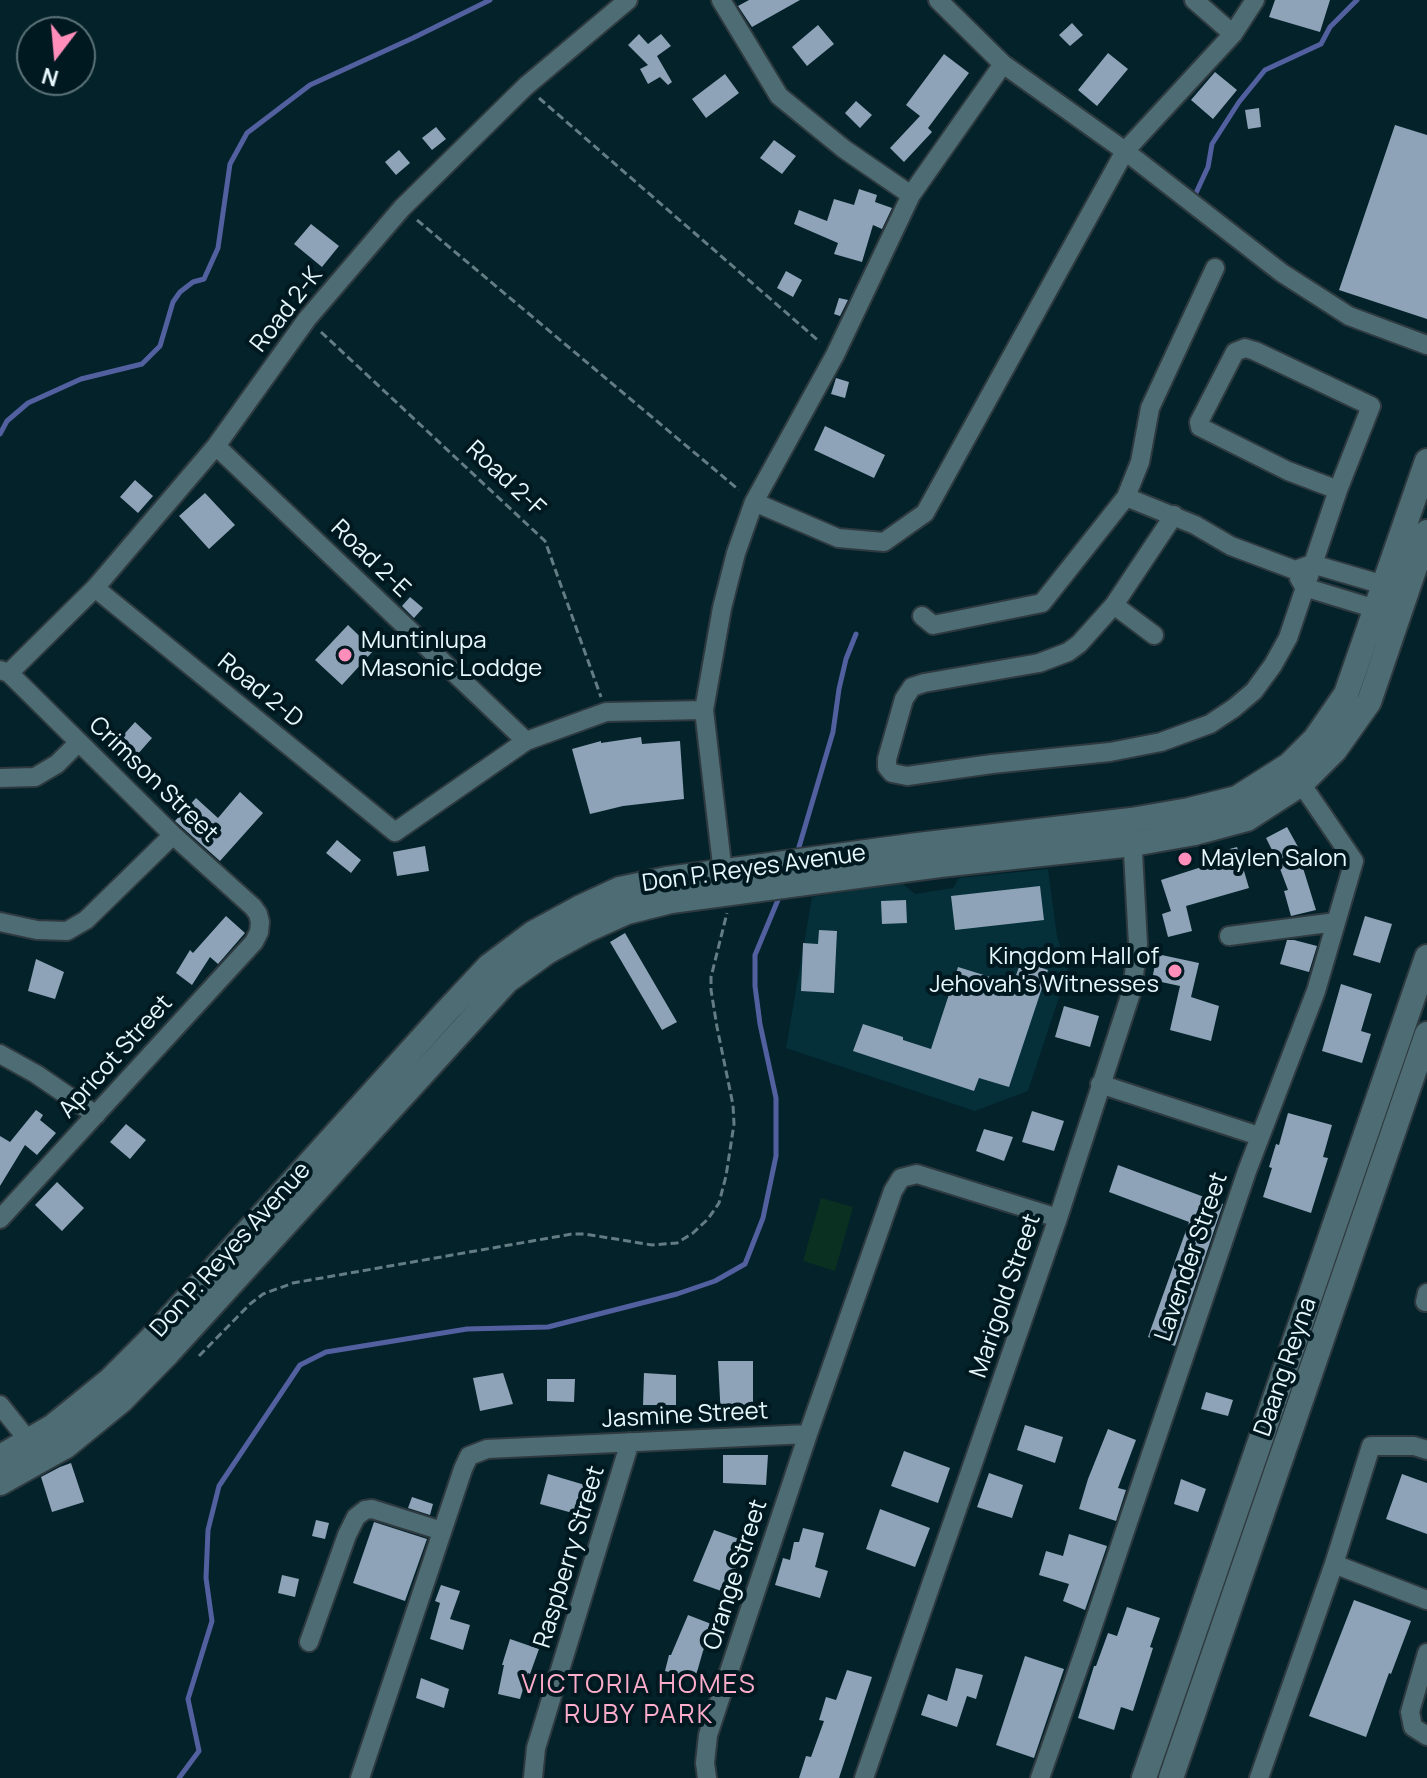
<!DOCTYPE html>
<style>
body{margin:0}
#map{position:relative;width:1427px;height:1778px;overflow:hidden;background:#04222a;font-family:Manrope,sans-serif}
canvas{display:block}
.north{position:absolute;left:16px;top:16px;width:80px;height:80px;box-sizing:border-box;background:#001920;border:2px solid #5c7278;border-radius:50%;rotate:196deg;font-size:22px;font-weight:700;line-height:32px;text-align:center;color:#e7f8fd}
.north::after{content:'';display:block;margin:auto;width:28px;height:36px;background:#ff8ebb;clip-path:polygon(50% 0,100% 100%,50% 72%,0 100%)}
</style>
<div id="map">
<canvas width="1427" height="1778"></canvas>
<div class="north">N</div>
</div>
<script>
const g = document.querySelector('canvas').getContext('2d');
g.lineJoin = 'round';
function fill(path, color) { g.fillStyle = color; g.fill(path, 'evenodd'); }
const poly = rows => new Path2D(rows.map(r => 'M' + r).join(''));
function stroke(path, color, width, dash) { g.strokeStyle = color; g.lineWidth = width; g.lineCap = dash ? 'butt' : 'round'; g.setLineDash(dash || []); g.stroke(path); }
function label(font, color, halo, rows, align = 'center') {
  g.font = font + ' Manrope,sans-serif'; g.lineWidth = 8; g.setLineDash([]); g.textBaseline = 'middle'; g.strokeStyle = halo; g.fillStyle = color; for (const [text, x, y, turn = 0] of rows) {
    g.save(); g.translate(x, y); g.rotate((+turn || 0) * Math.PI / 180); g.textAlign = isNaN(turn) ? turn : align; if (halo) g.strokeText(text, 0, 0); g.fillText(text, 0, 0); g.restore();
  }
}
const built = poly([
 [1048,869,1057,936,1068,970,1028,1091,975,1111,786,1048,812,897,902,883,915,894,953,888,959,878]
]);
const green = poly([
 [821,1198,853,1207,835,1271,803,1261]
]);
const stream = poly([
 [1196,193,1208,167,1212,144,1239,102,1265,70,1321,44,1330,27,1357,0],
 [0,434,7,421,28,403,81,379,142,364,160,346,173,302,180,292,193,282,204,279,218,248,230,164,247,133,310,85,413,38,490,0],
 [799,847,833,732,839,689,846,659,856,634],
 [179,1778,199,1751,188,1699,212,1621,206,1578,208,1530,219,1486,300,1365,326,1352,467,1329,548,1327,677,1294,715,1281,745,1264,763,1218,776,1156,776,1098,760,1024,755,986,755,955,780,895]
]);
const building = poly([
 [749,0,800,0,752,27,738,6],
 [1275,0,1330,0,1320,32,1269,17],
 [1072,23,1083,35,1070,46,1059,35],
 [818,25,834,44,807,66,792,47],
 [639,34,648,44,661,34,671,46,657,56,672,82,668,85,660,77,648,84,640,69,648,65,628,45],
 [1108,53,1128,69,1097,106,1078,90],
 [944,54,969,73,928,128,932,132,904,162,890,148,920,116,906,105],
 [1215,72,1237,90,1213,119,1191,100],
 [725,74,739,93,706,118,692,99],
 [856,101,872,115,860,128,845,113],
 [1259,108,1261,127,1248,129,1245,110],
 [1395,125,1427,135,1427,319,1339,290],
 [436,127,446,139,432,150,422,138],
 [774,140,796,156,782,174,760,158],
 [399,150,410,163,396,175,385,162],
 [859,189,877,195,875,202,892,208,882,229,873,225,862,262,834,254,838,243,794,224,799,210,827,221,834,199,854,205],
 [311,224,339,246,322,267,294,244],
 [786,271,802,280,793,297,777,288],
 [839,298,848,300,840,316,834,314],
 [836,378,849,382,845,398,831,394],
 [825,426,885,455,874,478,814,450],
 [135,480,153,496,138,513,120,497],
 [205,493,235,525,209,549,179,516],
 [410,597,423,608,414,618,402,606],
 [348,625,374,650,342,685,315,660],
 [135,722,152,738,129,764,111,749],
 [641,737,642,744,680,741,684,799,623,806,590,814,572,749,601,741,601,743],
 [240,792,263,813,220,861,175,821,196,798,218,818],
 [1287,827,1302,854,1299,855,1316,910,1291,916,1284,891,1288,890,1276,858,1266,838],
 [337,840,361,860,351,873,326,853],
 [425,846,429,871,397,876,393,852],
 [1237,847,1249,888,1186,906,1192,931,1168,937,1162,914,1171,911,1161,880,1214,863,1211,854],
 [1040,886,1044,920,955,930,951,896],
 [906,900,907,923,882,924,881,901],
 [226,916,245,933,218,964,210,957,192,985,176,973,190,950,193,953],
 [1365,916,1392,924,1380,963,1353,955],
 [819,930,837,931,834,993,801,991,803,943,818,944],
 [625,933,677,1022,662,1030,610,942],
 [1287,940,1294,940,1317,946,1309,972,1280,964],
 [1157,954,1199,963,1191,997,1219,1006,1211,1041,1170,1030,1180,986,1152,980],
 [36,959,64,972,55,999,28,991],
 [1021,961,1048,970,1009,1087,979,1078,974,1091,853,1051,863,1024,903,1037,903,1040,931,1049,958,967,1013,984],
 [1341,984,1372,994,1361,1031,1371,1034,1362,1063,1322,1051],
 [1064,1006,1099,1016,1090,1047,1055,1037],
 [36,1110,43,1115,40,1120,56,1133,37,1155,25,1145,0,1186,0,1136,10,1142],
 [1032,1111,1064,1121,1054,1151,1022,1142],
 [1288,1113,1332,1125,1323,1157,1328,1158,1311,1213,1263,1197,1272,1168,1269,1167,1276,1144,1279,1145],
 [126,1124,146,1140,130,1159,110,1142],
 [984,1129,1013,1137,1004,1161,976,1151],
 [1118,1165,1223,1204,1175,1346,1148,1337,1189,1222,1109,1192],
 [57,1182,84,1208,62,1231,35,1205],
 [718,1361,753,1361,753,1414,721,1418],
 [503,1373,513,1404,480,1411,473,1378],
 [644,1373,676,1375,676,1405,643,1405],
 [547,1379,575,1379,574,1402,547,1401],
 [1206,1392,1233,1400,1228,1416,1201,1409],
 [1025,1425,1063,1437,1055,1463,1017,1450],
 [1108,1429,1136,1440,1118,1488,1126,1490,1116,1521,1079,1509,1088,1479],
 [904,1451,950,1468,938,1503,891,1486],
 [723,1455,768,1455,766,1485,723,1483],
 [71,1463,84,1502,52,1512,41,1477,60,1467],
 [989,1473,1023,1485,1012,1518,977,1507],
 [548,1474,595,1488,587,1517,540,1504],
 [1402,1474,1427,1483,1427,1534,1386,1519],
 [1181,1479,1206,1489,1198,1512,1174,1504],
 [412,1497,433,1504,430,1515,408,1508],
 [880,1509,930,1528,915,1567,866,1549],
 [316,1520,329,1523,325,1539,312,1536],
 [374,1522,427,1539,405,1601,353,1583],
 [803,1528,824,1533,815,1567,828,1571,820,1598,775,1585,783,1558,790,1560,794,1542,799,1542],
 [714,1530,745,1541,727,1593,693,1581],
 [1069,1534,1107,1546,1085,1610,1063,1601,1069,1584,1039,1575,1046,1551,1063,1556],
 [282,1575,299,1579,295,1597,278,1593],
 [441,1585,460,1591,450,1619,470,1625,463,1650,430,1639,440,1603,435,1601],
 [1354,1600,1411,1621,1391,1674,1389,1673,1366,1737,1309,1716],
 [1127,1607,1160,1618,1150,1647,1153,1648,1133,1711,1121,1707,1114,1730,1078,1718,1094,1666,1096,1666,1108,1633,1117,1636],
 [688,1615,714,1625,703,1651,695,1679,665,1671,669,1655,671,1655],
 [510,1639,539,1649,530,1674,528,1673,520,1699,498,1694,504,1665,502,1665],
 [1025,1656,1064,1669,1034,1758,996,1745],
 [956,1668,983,1675,976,1699,967,1696,957,1727,921,1715,928,1694,947,1701],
 [847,1670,872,1677,839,1778,799,1778,806,1756,811,1757,824,1721,819,1720,826,1697,836,1700],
 [421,1678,449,1689,444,1708,416,1698]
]);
const path = poly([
 [539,98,820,342],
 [417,220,739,490],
 [321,332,545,541,601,697],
 [199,1356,250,1304,263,1294,293,1283,572,1234,585,1234,652,1245,677,1243,693,1233,708,1219,719,1203,726,1176,734,1124,733,1105,717,1027,711,990,711,977,727,913]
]);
const street = poly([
 [721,0,779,96,844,149,911,195],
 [938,0,1003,64,1125,151,1282,273,1349,316,1427,345],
 [1194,0,1233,34],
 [216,446,526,741],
 [1126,497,1195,525,1231,546,1295,570,1312,564,1384,585],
 [754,502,838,538,884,542,925,513,1125,151,1233,34,1255,0],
 [1174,515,1114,605,1079,644,1068,652,1039,663,924,683,912,687,904,699,887,759,887,767,892,773,907,776,992,764,1110,752,1161,742,1210,724,1234,708,1254,691,1273,665,1288,638,1338,490,1371,406,1255,351,1245,348,1235,352,1199,422,1200,427,1288,471,1338,490],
 [1299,578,1304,587,1376,609],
 [95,588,395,832,526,741,606,712,704,710],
 [1114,605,1154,635],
 [922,616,933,625,1042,603,1126,497,1140,462,1150,408,1215,268],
 [9,673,95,588,216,446,307,319,402,208,526,86,628,0],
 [0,778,35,777,57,764,79,742],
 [724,882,704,710,722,608,736,553,754,502,835,355,911,195,1003,64],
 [0,922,37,930,67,931,86,920,173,835],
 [1229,936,1336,922],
 [0,1054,36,1074,96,1115],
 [1100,1084,1259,1136],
 [0,1219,254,942,259,932,260,922,258,914,253,907,173,835,9,673,0,670],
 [1427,1293,1425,1302,1427,1302],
 [0,1405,36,1450],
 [1334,1564,1427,1600],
 [309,1642,347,1535,356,1517,365,1510,372,1509,442,1531],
 [1427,1653,1410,1712,1413,1727,1427,1736],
 [360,1778,463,1469,469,1456,487,1449,808,1434],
 [533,1778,536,1748,630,1442],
 [707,1778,705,1763,708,1735,808,1434,893,1191,901,1178,917,1174,1058,1218],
 [864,1778,1058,1218,1132,990,1138,944,1132,834],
 [1040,1778,1084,1652,1247,1171,1316,991,1354,861,1296,776],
 [1259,1778,1334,1564,1371,1446,1414,1446,1427,1450]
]);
const secondary = poly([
 [0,1457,52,1427,110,1380,151,1339,445,1013,489,966,533,933,579,908,620,889,667,879,918,845,1131,820,1189,810,1237,798,1289,765,1315,739,1346,694,1427,461],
 [0,1483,66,1446,121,1401,168,1353,507,981,547,952,587,930,627,912,671,901,940,865,1133,844,1195,833,1247,819,1301,784,1335,750,1369,702,1427,532],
 [1144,1778,1427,957],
 [1171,1778,1427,1034]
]);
const markers = [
 [345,655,8,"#ff8ebb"],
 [1185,859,8,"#ff8ebb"],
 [1175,971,8,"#ff8ebb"]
];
const streetNames = [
 ["Road 2-K",287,310,-52],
 ["Road 2-F",505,479,43],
 ["Road 2-E",370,559,44],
 ["Road 2-D",260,691,39],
 ["Crimson Street",153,780,44],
 ["Don P. Reyes Avenue",754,869,-8],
 ["Apricot Street",116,1057,-48],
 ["Don P. Reyes Avenue",231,1250,-48],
 ["Lavender Street",1192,1257,-71],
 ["Marigold Street",1006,1296,-71],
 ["Daang Reyna",1286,1367,-71],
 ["Jasmine Street",685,1416,-3],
 ["Raspberry Street",570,1557,-73],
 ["Orange Street",736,1575,-72]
];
const poiNames = [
 ["Muntinlupa",361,641],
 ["Masonic Loddge",361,669],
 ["Maylen Salon",1201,859],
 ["Kingdom Hall of",1159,957,"right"],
 ["Jehovah's Witnesses",1159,985,"right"]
];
const neighbourhoodNames = [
 ["VICTORIA HOMES",639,1686],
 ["RUBY PARK",639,1716]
];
fill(built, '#052f39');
fill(green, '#0a3021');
stroke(stream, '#5260a0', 5);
fill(building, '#8ea3b7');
stroke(street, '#2e3a3f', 22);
stroke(secondary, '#2e3a3f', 28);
stroke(path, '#647c83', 3, [8, 4]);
stroke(street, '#4d6c74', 18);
stroke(secondary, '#4d6c74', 24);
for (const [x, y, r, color] of markers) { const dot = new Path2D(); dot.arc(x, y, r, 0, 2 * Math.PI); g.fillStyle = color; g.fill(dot); stroke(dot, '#001920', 3); }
label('24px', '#e7f8fd', '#001920', streetNames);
label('24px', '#e7f8fd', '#001920', poiNames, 'left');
g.letterSpacing = '2px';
label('26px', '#fdadcb', '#001920', neighbourhoodNames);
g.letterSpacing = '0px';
</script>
